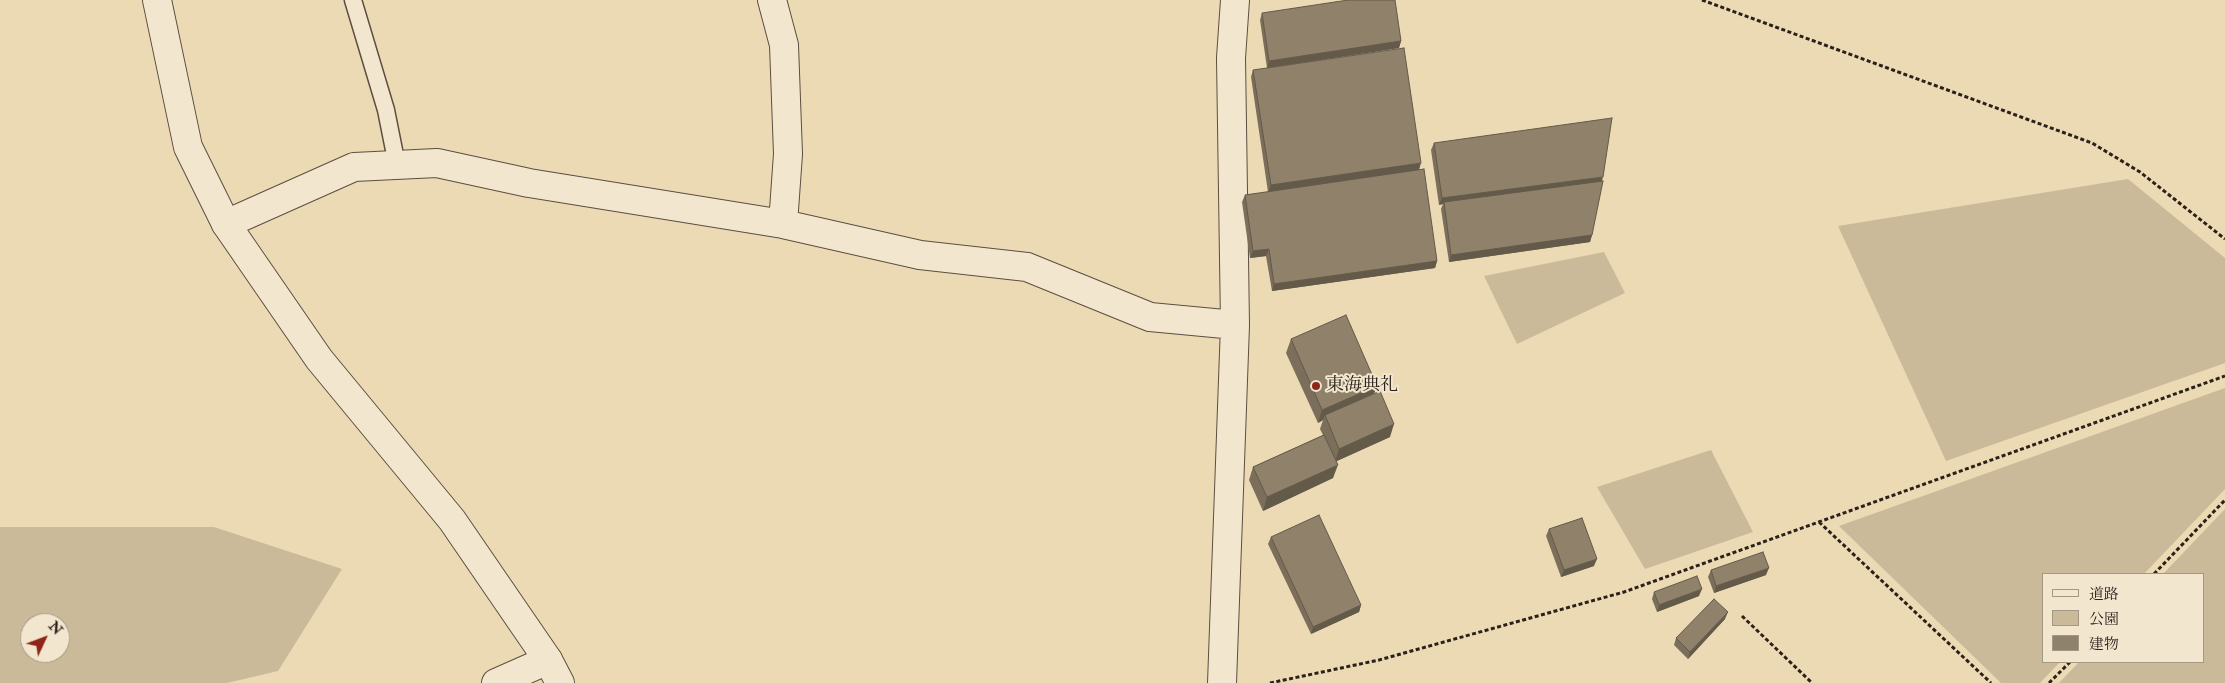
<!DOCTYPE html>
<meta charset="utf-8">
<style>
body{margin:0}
#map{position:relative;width:2225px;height:683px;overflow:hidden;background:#ebdab3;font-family:"IM FELL Double Pica","Noto Serif JP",serif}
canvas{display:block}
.legend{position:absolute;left:2042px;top:573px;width:162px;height:90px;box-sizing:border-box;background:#f2e7ce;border:1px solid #a39786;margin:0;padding:6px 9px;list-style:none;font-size:15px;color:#2c201b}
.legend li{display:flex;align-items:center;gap:10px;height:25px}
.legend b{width:25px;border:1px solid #a39786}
.north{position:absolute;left:20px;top:613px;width:50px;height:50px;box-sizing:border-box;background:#f2e7ce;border:1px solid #a39786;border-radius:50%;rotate:47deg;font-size:14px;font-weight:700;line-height:20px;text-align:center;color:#2c201b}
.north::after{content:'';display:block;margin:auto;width:18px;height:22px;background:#8f2418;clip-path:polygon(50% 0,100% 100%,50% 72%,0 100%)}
</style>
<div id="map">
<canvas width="2225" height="683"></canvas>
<ul class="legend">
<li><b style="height:6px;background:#f2e7ce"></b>道路</li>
<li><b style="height:14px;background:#cbba99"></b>公園</li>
<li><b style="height:14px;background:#8f816a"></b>建物</li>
</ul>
<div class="north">N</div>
</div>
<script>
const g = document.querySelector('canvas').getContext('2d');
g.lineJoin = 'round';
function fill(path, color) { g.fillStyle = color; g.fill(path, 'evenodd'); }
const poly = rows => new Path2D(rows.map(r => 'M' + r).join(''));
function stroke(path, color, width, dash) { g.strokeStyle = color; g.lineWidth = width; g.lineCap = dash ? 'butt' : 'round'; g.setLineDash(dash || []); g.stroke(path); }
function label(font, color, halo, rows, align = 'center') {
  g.font = font + ' "IM FELL Double Pica","Noto Serif JP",serif'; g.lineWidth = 4; g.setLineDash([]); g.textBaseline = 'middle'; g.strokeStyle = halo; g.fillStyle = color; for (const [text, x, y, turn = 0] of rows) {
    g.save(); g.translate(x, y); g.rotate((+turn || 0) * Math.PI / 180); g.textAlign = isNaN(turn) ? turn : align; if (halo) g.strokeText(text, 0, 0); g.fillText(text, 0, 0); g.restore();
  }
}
const green = poly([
 [2128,179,2225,258,2225,363,1946,461,1838,226],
 [1604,252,1625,293,1517,344,1484,276],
 [2225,388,2225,489,2144,574,2044,574,2044,662,2060,662,2040,683,2001,683,1839,526],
 [1711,450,1753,532,1645,569,1597,487],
 [2225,509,2225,683,2059,683,2079,662,2204,662,2204,574,2163,574],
 [0,527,214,527,342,569,278,671,227,683,0,683],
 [30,623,60,623,60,653,30,653]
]);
const path = poly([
 [1702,0,2092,143,2140,172,2225,239],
 [1819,522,1991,683],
 [2154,574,2225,500],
 [1742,616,1812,683],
 [1270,683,1379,660,1624,592,2225,376],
 [2049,683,2070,662]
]);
const service = poly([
 [353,0,386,110,397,165]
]);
const minor = poly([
 [772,0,784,45,788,154,783,224],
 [226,224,354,167,437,163,529,183,783,224,920,255,1027,267,1150,317,1235,325],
 [496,683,548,660],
 [1222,683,1235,325,1231,58,1235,0]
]);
const tertiary = poly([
 [157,0,188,147,226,224,319,359,452,520,548,660,560,683]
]);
const wall = poly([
 [1262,13,1401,41,1399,48,1267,68,1260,20],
 [1253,70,1419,170,1437,261,1435,268,1272,291,1266,256,1250,258,1242,202,1245,195,1268,192,1251,77],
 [1434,143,1602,181,1592,235,1590,242,1449,262,1441,209,1443,204,1439,205,1431,150],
 [1291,339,1374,393,1390,437,1336,461,1333,478,1263,511,1249,480,1253,467,1323,435,1320,429,1323,420,1318,423,1286,353],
 [1549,529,1594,566,1561,577,1546,536],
 [1271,537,1361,605,1359,612,1311,634,1268,544],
 [1711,570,1766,575,1714,593,1708,577],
 [1654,592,1699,596,1657,612,1652,599],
 [1725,619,1688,659,1674,645,1676,638]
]);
const shadedWall = poly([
 [1401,41,1399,48,1267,68,1269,61],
 [1421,163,1419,170,1268,192,1271,185],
 [1603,177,1601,184,1444,202,1443,204,1439,205,1442,198],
 [1592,235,1590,242,1449,262,1451,255],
 [1269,249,1266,256,1250,258,1253,251],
 [1437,261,1435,268,1272,291,1274,284],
 [1377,386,1372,399,1325,415,1323,420,1318,423,1322,410],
 [1394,424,1390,437,1335,462,1339,449],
 [1338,465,1333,478,1263,511,1267,497],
 [1597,559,1594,566,1561,577,1564,570],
 [1769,568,1766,575,1714,593,1716,586],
 [1702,589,1699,596,1657,612,1659,605],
 [1361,605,1359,612,1311,634,1313,627],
 [1728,612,1725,619,1688,659,1690,652]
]);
const building = poly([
 [1348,0,1395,0,1401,41,1269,61,1262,13,1348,0],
 [1404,48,1421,163,1271,185,1253,70,1404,48],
 [1612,118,1603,177,1442,198,1434,143,1612,118],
 [1424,169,1437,261,1274,284,1269,249,1253,251,1245,195,1424,169],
 [1603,181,1592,235,1451,255,1444,202,1603,181],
 [1346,315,1377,386,1322,410,1291,339,1346,315],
 [1380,391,1394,424,1339,449,1325,415,1380,391],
 [1324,435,1338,465,1267,497,1253,467,1324,435],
 [1319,515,1361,605,1313,627,1271,537,1319,515],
 [1582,518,1597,559,1564,570,1549,529,1582,518],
 [1763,552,1769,568,1716,586,1711,570,1763,552],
 [1697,576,1702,589,1659,605,1654,592,1697,576],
 [1714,599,1728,612,1690,652,1676,638,1714,599]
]);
const markers = [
 [1316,386,5,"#8f2418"]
];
const poiNames = [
 ["東海典礼",1326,386]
];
fill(green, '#cbba99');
stroke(service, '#5c4e41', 19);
stroke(minor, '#5c4e41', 30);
stroke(tertiary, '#5c4e41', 30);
stroke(path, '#2c201b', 3, [4, 2.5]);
stroke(service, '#f2e7ce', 16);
stroke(minor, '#f2e7ce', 28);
stroke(tertiary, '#f2e7ce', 28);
fill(wall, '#7b6f5b');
fill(shadedWall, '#645a4a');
fill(building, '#8f816a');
stroke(building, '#645a4a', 1);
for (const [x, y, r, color] of markers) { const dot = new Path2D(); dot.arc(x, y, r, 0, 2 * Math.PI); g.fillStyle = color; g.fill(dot); stroke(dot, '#f2e7ce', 2); }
label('18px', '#2c201b', '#f2e7ce', poiNames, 'left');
</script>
